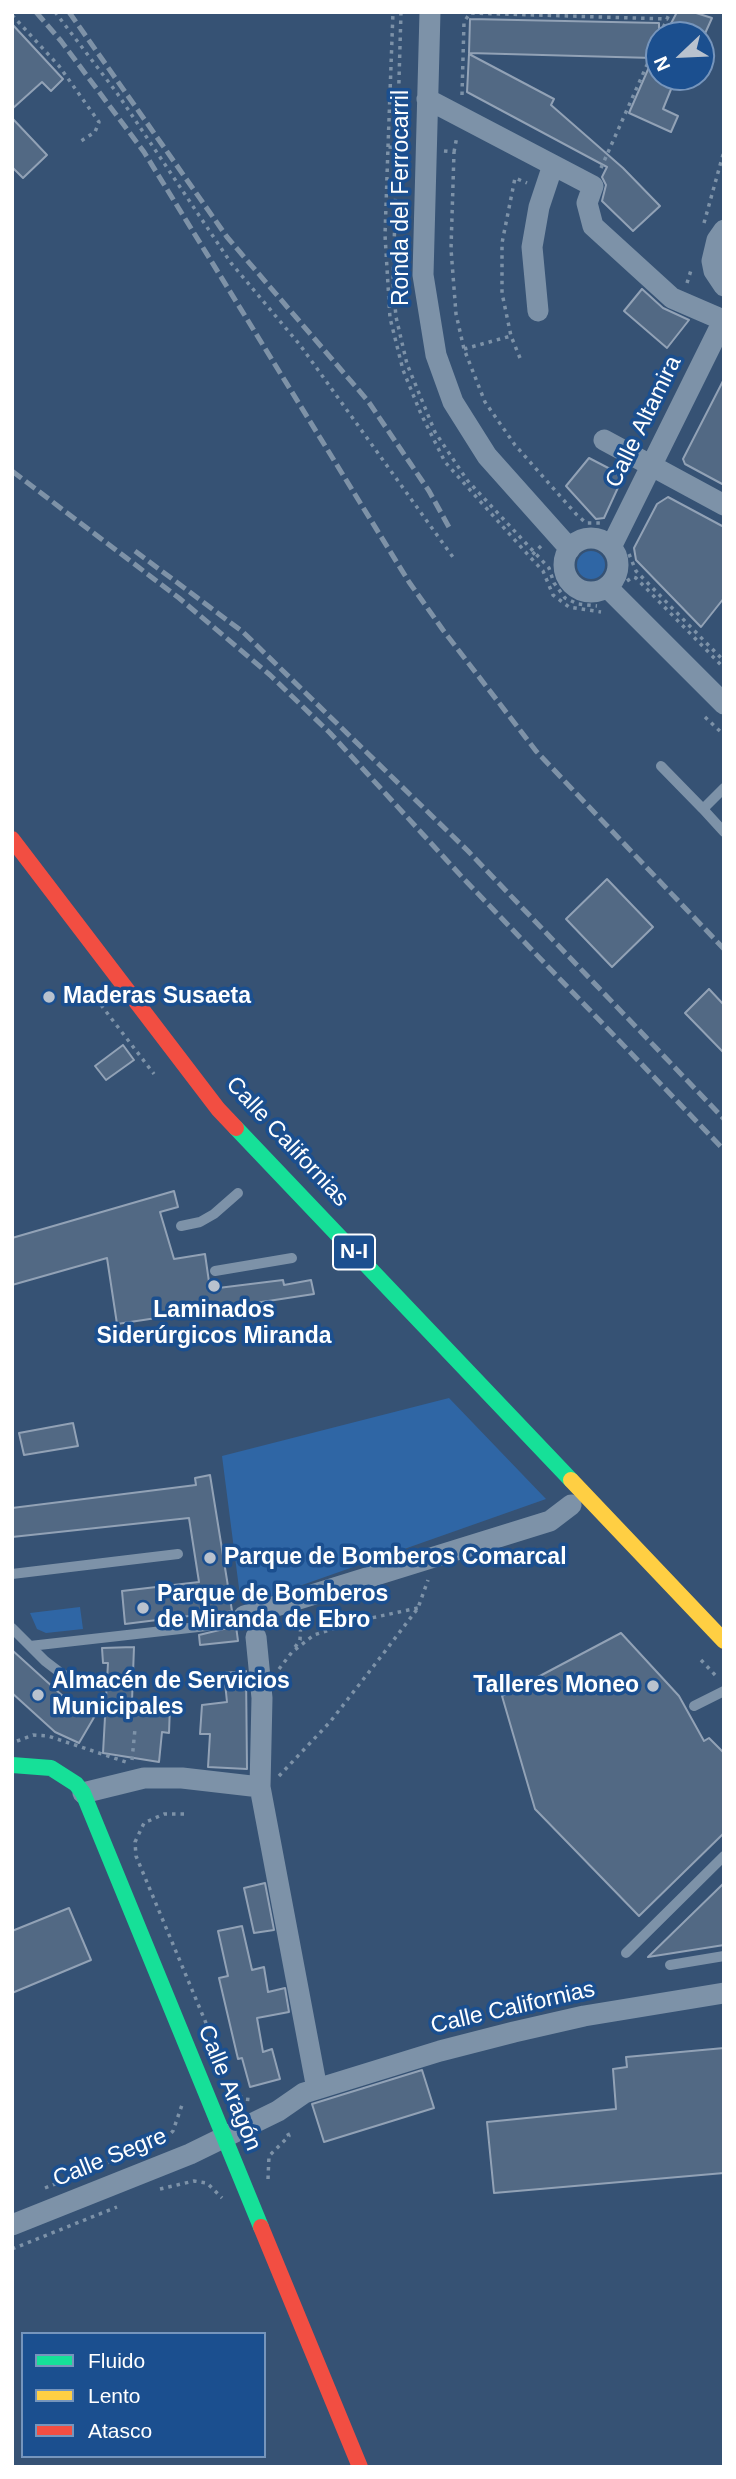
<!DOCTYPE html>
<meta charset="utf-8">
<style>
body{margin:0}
#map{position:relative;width:736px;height:2479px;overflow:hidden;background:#365274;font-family:Arial,sans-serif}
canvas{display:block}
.frame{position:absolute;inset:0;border:14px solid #fff;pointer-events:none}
.legend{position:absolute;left:21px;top:2332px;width:245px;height:126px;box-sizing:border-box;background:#1b4f8f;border:2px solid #7695bc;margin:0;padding:9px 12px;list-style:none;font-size:21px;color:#fff}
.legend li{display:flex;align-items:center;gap:14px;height:35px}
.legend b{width:35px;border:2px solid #7695bc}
.north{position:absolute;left:645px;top:21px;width:70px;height:70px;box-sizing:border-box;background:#1b4f8f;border:2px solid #7695bc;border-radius:50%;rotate:247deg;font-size:19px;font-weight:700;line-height:28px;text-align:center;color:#fff}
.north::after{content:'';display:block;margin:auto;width:24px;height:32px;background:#b9c2ce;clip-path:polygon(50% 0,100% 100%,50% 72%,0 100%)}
</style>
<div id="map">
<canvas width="736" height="2479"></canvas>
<div class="frame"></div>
<ul class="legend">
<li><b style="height:9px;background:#16e098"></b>Fluido</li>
<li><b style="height:9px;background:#ffcf43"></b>Lento</li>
<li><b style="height:9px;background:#f24e42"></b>Atasco</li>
</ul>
<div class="north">N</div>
</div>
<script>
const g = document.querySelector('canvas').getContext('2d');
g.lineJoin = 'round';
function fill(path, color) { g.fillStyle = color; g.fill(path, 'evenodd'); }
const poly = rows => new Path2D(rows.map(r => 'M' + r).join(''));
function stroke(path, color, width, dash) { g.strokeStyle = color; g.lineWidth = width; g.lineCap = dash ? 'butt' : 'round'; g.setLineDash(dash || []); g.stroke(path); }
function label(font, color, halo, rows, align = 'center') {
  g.font = font + ' Arial,sans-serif'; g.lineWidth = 7; g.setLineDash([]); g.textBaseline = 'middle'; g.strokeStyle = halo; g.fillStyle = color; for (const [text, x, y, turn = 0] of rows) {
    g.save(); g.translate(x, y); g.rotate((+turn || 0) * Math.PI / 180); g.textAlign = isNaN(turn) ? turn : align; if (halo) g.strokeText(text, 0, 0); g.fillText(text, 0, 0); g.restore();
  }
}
const green = poly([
 '577 565a14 14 0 1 1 28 0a14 14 0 1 1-28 0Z',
 [449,1398,546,1499,254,1602,250,1595,240,1596,222,1456],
 [80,1607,83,1629,46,1633,37,1629,30,1613]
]);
const building = poly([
 [677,12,693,12,712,18,703,38,701,35,665,35,677,12],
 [470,19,659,23,659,77,676,77,663,109,678,116,671,132,629,113,653,58,469,53,470,19],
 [12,24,63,79,51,91,42,82,12,109,12,24],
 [469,54,554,99,551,105,623,168,660,206,633,231,602,201,606,185,602,177,607,167,467,92,469,54],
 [12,118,47,155,23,178,12,167,12,118],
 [642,289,663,308,689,320,667,348,624,311,642,289],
 [724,379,724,485,685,464,683,459,724,379],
 [589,458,616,472,621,481,604,518,596,519,566,486,589,458],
 [668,497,724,527,724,598,701,627,636,560,634,548,657,504,668,497],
 [607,879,653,927,612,967,566,919,607,879],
 [709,989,724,1005,724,1053,685,1013,709,989],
 [123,1045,134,1060,106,1080,95,1066,123,1045],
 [174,1191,178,1207,160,1212,174,1259,205,1254,210,1289,283,1280,284,1285,311,1280,314,1294,117,1324,107,1258,12,1285,12,1238,174,1191],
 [73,1423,78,1446,24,1455,19,1433,73,1423],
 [210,1475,232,1611,206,1618,198,1619,197,1615,125,1624,122,1591,199,1582,189,1518,12,1537,12,1508,196,1485,195,1478,210,1475],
 [236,1626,238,1641,200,1645,199,1635,236,1626],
 [621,1633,679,1696,704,1741,709,1738,724,1753,724,1833,639,1916,535,1809,502,1696,621,1633],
 [134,1647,132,1701,170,1706,169,1733,162,1732,159,1762,103,1753,108,1663,103,1663,102,1648,134,1647],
 [12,1650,65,1698,96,1714,79,1743,55,1732,12,1693,12,1650],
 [246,1671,247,1769,208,1767,210,1734,200,1734,202,1705,227,1702,224,1673,246,1671],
 [265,1883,274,1930,254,1933,244,1888,265,1883],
 [724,1883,724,1945,648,1957,724,1883],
 [69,1908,91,1960,12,1993,12,1931,69,1908],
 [242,1926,252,1970,264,1967,268,1992,285,1988,289,2012,257,2018,263,2052,272,2049,280,2079,250,2087,242,2058,238,2059,219,1978,228,1976,218,1931,242,1926],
 [724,2048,724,2173,494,2193,487,2122,616,2109,613,2069,627,2067,626,2057,724,2048],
 [422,2070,434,2108,324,2142,312,2104,422,2070]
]);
const path = poly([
 [55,12,117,93,231,263,300,345,455,560],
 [401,12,393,282,396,317,407,364,435,432,467,480,549,568,554,583,565,598,578,604,597,606],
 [12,15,59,66,99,122,95,132,81,141],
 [660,35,670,12],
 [462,95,464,22,470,13,668,19],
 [388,147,393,12],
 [409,148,388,147,385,235,390,318,403,370,421,414,445,462,530,557],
 [444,151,454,152,451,249,456,314,464,349,485,402,515,445,576,514,586,523,602,523],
 [454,152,457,136],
 [601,168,659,38],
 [704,223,724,151],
 [687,283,692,267],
 [464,349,511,336],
 [520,358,511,336,502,293,502,243,515,178,527,183],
 [541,546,530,557,543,571,553,595,569,607,601,612],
 [629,554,636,571,724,661],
 [627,581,633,577,636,578,724,668],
 [705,717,724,735],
 [101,1005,154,1074],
 [295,1647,300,1640,301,1618],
 [701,1660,717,1677],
 [279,1669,292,1652,314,1635,357,1621,418,1608],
 [17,1741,33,1735,48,1736,126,1762],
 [132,1760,135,1729],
 [279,1776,330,1722,383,1654,418,1608,428,1580],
 [184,1814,164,1814,144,1823,135,1842,136,1856,216,2047,214,2052],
 [232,2090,244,2099,253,2100],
 [142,2149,165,2139,173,2131,183,2102],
 [268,2179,269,2156,289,2136,286,2130],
 [45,2188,142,2149],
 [160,2189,194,2181,207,2183,222,2198],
 [12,2249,117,2207]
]);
const lane = poly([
 [661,766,703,809],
 [724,788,703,809,724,832],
 [181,1226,200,1222,214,1214,238,1193],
 [215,1271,292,1258],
 [12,1574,178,1554],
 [12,1628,45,1661,62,1674,89,1683],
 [30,1646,207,1626,244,1616],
 [694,1706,724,1691],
 [626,1953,724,1856],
 [670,1965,724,1956]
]);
const street = poly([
 [430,12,423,275,436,355,453,402,487,456,570,549],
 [427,99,593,186,587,203,593,226,672,298,723,320],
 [724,230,717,240,712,261,714,271,724,286],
 [538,311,532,247,539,207,553,165],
 [604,440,724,505],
 '564 565a27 27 0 1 1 54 0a27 27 0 1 1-54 0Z',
 [611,547,724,319],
 [607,587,724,704],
 [244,1616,550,1521,571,1505],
 [256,1637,262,1698,260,1787,317,2089],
 [83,1793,144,1778,182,1778,260,1787],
 [12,2225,190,2154,278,2111,304,2093,440,2051,514,2032,584,2016,724,1993]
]);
const fast = poly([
 [236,1128,571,1480],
 [12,1765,51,1768,76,1784,83,1793,261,2227]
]);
const slow = poly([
 [571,1480,724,1641]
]);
const jam = poly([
 [12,839,218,1109,236,1128],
 [261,2227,360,2467]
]);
const rail = poly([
 [36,12,61,41,144,152,409,582,443,630,536,751,724,949],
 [69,12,227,237,368,401,429,491,450,529],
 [12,471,179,598,270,675,330,733,462,877,724,1150],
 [135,551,243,632,468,851,724,1119]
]);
const markers = [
 [49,997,7,"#b9c2ce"],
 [214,1286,7,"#b9c2ce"],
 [210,1558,7,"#b9c2ce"],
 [143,1608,7,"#b9c2ce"],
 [653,1686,7,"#b9c2ce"],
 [38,1695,7,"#b9c2ce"]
];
const shields = [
 [354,1252,42]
];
const shieldNames = [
 ["N-I",354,1252]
];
const streetNames = [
 ["Ronda del Ferrocarril",402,198,-90],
 ["Calle Altamira",644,422,-64],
 ["Calle Californias",287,1142,47],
 ["Calle Californias",513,2008,-13],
 ["Calle Aragón",229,2088,68],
 ["Calle Segre",110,2158,-22]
];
const poiNames = [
 ["Maderas Susaeta",63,997],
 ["Laminados",214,1311,"center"],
 ["Siderúrgicos Miranda",214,1337,"center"],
 ["Parque de Bomberos Comarcal",224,1558],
 ["Parque de Bomberos",157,1595],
 ["de Miranda de Ebro",157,1621],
 ["Almacén de Servicios",52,1682],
 ["Municipales",52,1708],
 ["Talleres Moneo",639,1686,"right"]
];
fill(green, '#2f66a5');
fill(building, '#526984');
stroke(building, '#92a2b6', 2);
stroke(path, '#7d92a8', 3.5, [3.5, 5]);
stroke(lane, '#7d92a8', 10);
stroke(street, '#7d92a8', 21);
stroke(fast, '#16e098', 16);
stroke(slow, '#ffcf43', 16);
stroke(jam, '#f24e42', 16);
stroke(rail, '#7e92a7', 5, [12, 5]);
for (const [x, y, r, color] of markers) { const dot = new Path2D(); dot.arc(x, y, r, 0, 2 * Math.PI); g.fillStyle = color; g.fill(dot); stroke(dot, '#1b4f8f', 2.5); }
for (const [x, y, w] of shields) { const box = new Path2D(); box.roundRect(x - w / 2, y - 17.5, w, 35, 5); g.fillStyle = '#1b4f8f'; g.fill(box); stroke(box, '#fff', 2); }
label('bold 21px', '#fff', null, shieldNames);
label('23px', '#fff', '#1b4f8f', streetNames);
label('bold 23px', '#fff', '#1b4f8f', poiNames, 'left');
</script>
